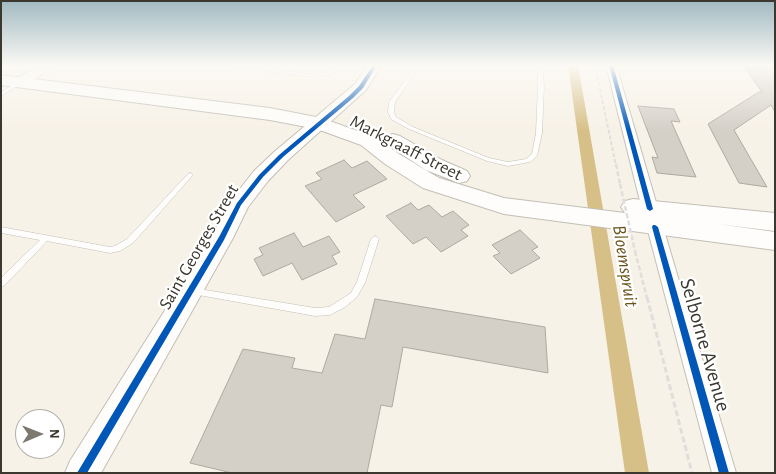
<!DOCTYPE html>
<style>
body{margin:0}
#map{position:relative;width:776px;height:474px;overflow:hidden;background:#f7f2e7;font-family:"Alegreya Sans",sans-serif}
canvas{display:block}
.frame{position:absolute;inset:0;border:2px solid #3b3830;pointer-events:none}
.north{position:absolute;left:15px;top:409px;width:50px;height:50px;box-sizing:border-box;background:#fff;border:1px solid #b1afac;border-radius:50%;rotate:89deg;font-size:14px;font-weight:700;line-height:20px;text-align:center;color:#3b3830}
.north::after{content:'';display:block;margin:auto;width:18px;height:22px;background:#7d7970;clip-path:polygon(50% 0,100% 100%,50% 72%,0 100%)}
</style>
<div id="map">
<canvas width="776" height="474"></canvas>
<div class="frame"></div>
<div class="north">N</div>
</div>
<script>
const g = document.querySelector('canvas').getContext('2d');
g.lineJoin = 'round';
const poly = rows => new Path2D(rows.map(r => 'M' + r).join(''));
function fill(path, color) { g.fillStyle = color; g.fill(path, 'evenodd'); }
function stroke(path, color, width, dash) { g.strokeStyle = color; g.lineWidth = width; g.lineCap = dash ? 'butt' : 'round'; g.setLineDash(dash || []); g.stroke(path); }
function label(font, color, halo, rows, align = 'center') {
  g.font = font + ' "Alegreya Sans",sans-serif'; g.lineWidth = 4.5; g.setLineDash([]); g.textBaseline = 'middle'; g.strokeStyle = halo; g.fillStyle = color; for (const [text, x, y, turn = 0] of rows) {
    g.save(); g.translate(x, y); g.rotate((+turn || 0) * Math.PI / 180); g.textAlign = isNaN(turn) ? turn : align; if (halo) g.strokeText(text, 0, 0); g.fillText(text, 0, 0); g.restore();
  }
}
const canal = poly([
 [568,65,578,65,649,473,625,473,568,65]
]);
const building = poly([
 [743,65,775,65,775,112,771,105,734,130,767,187,739,183,708,124,759,92,762,92,743,65],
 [638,106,674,109,680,122,671,121,696,177,657,173,652,157,658,158,638,106],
 [344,160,352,168,367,161,387,179,353,195,365,207,336,222,305,186,322,179,316,173,344,160],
 [411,203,418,210,429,205,442,217,453,211,469,225,461,230,468,236,441,252,426,237,413,244,386,216,411,203],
 [520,230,538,247,532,250,540,258,511,274,493,256,500,253,492,245,520,230],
 [294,233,303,247,329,236,340,252,332,256,337,264,302,280,292,263,263,276,254,259,263,255,259,248,294,233],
 [375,299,545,327,548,373,403,347,392,407,381,405,367,473,232,473,190,463,243,349,295,358,292,368,322,373,335,334,365,339,375,299]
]);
const pathFar2 = poly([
 [595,65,616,166]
]);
const pathFar1 = poly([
 [616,164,620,184],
 [635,251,647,298]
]);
const path = poly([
 [647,297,692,473]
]);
const lane = poly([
 [216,65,231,65,309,74,327,73,336,65,341,65,330,75,309,76,218,66,216,65],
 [417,65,421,65,395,102,394,112,396,117,413,127,489,158,508,162,526,159,532,154,536,133,538,85,538,65,542,65,544,85,542,133,537,156,530,162,508,166,487,161,409,129,391,119,388,112,389,102,417,65],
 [19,81,24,82,1,96,1,92,19,81],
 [190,173,192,174,193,175,192,176,133,243,120,251,110,253,47,241,4,286,1,287,1,278,40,240,1,233,1,227,110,247,115,246,127,239,188,174,190,173],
 [375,236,379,239,365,283,357,297,345,307,330,315,315,316,193,294,190,293,189,291,190,289,193,288,315,308,329,307,351,293,357,282,371,239,375,236]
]);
const street = poly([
 [606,65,616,65,658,209,655,213,650,214,645,213,642,209,606,65],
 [655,221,661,223,663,227,736,473,712,473,647,227,649,223,655,221]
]);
const secondary = poly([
 [39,65,56,65,26,85,16,85,13,82,16,79,39,65],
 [368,65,382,65,366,90,288,160,268,181,248,207,233,238,101,473,65,473,70,461,213,234,232,199,254,171,274,152,355,84,368,65]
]);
const primary = poly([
 [1,75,270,108,321,118,375,137,399,154,439,178,504,198,625,213,621,207,625,201,633,199,775,213,775,231,718,224,775,232,775,250,504,214,423,188,385,164,361,145,317,129,270,120,1,85,1,75],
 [393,134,400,136,442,160,467,171,470,176,467,181,459,183,426,170,386,144,383,140,386,136,393,134]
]);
const pathBridge = poly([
 [620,184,635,251]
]);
const cycleway = poly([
 [373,65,377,65,363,88,353,98,283,157,263,177,241,205,224,240,87,473,77,473,219,237,237,203,259,175,279,155,349,96,359,86,373,65],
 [609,65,613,65,653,209,650,211,647,209,609,65],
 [653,225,655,225,658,227,729,473,719,473,652,227,653,225]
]);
const streetNames = [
 ["Markgraaff Street",406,148,27],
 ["Saint Georges Street",199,247,-60]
];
const waterNames = [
 ["Bloemspruit",625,266,81]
];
const nearStreetnames = [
 ["Selborne Avenue",705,345,74]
];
fill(canal, '#d7c087');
fill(building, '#d4d0c8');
stroke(building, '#ada9a1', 1);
stroke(lane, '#c3bfb7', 1);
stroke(street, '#c3bfb7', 2);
stroke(secondary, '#c3bfb7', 2);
stroke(primary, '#c3bfb7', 2);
stroke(pathFar2, '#e0dedb', 2, [4, 2]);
stroke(pathFar1, '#e0dedb', 2.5, [5, 2.5]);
stroke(path, '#e0dedb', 3, [6, 3]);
fill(lane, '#fefdfb');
fill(street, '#fefdfb');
fill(secondary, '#fefdfb');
fill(primary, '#fefdfb');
stroke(pathBridge, '#e0dedb', 2.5, [5, 2.5]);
fill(cycleway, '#0057b8');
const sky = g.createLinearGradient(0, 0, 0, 131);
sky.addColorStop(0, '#a1b9c1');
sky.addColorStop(0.5, '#fbf9f4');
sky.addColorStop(1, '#fbf9f400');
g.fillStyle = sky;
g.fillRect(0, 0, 776, 131);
label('18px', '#3b3830', '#fff', streetNames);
label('italic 19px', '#685419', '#fff', waterNames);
label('21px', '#3b3830', '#fff', nearStreetnames);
</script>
